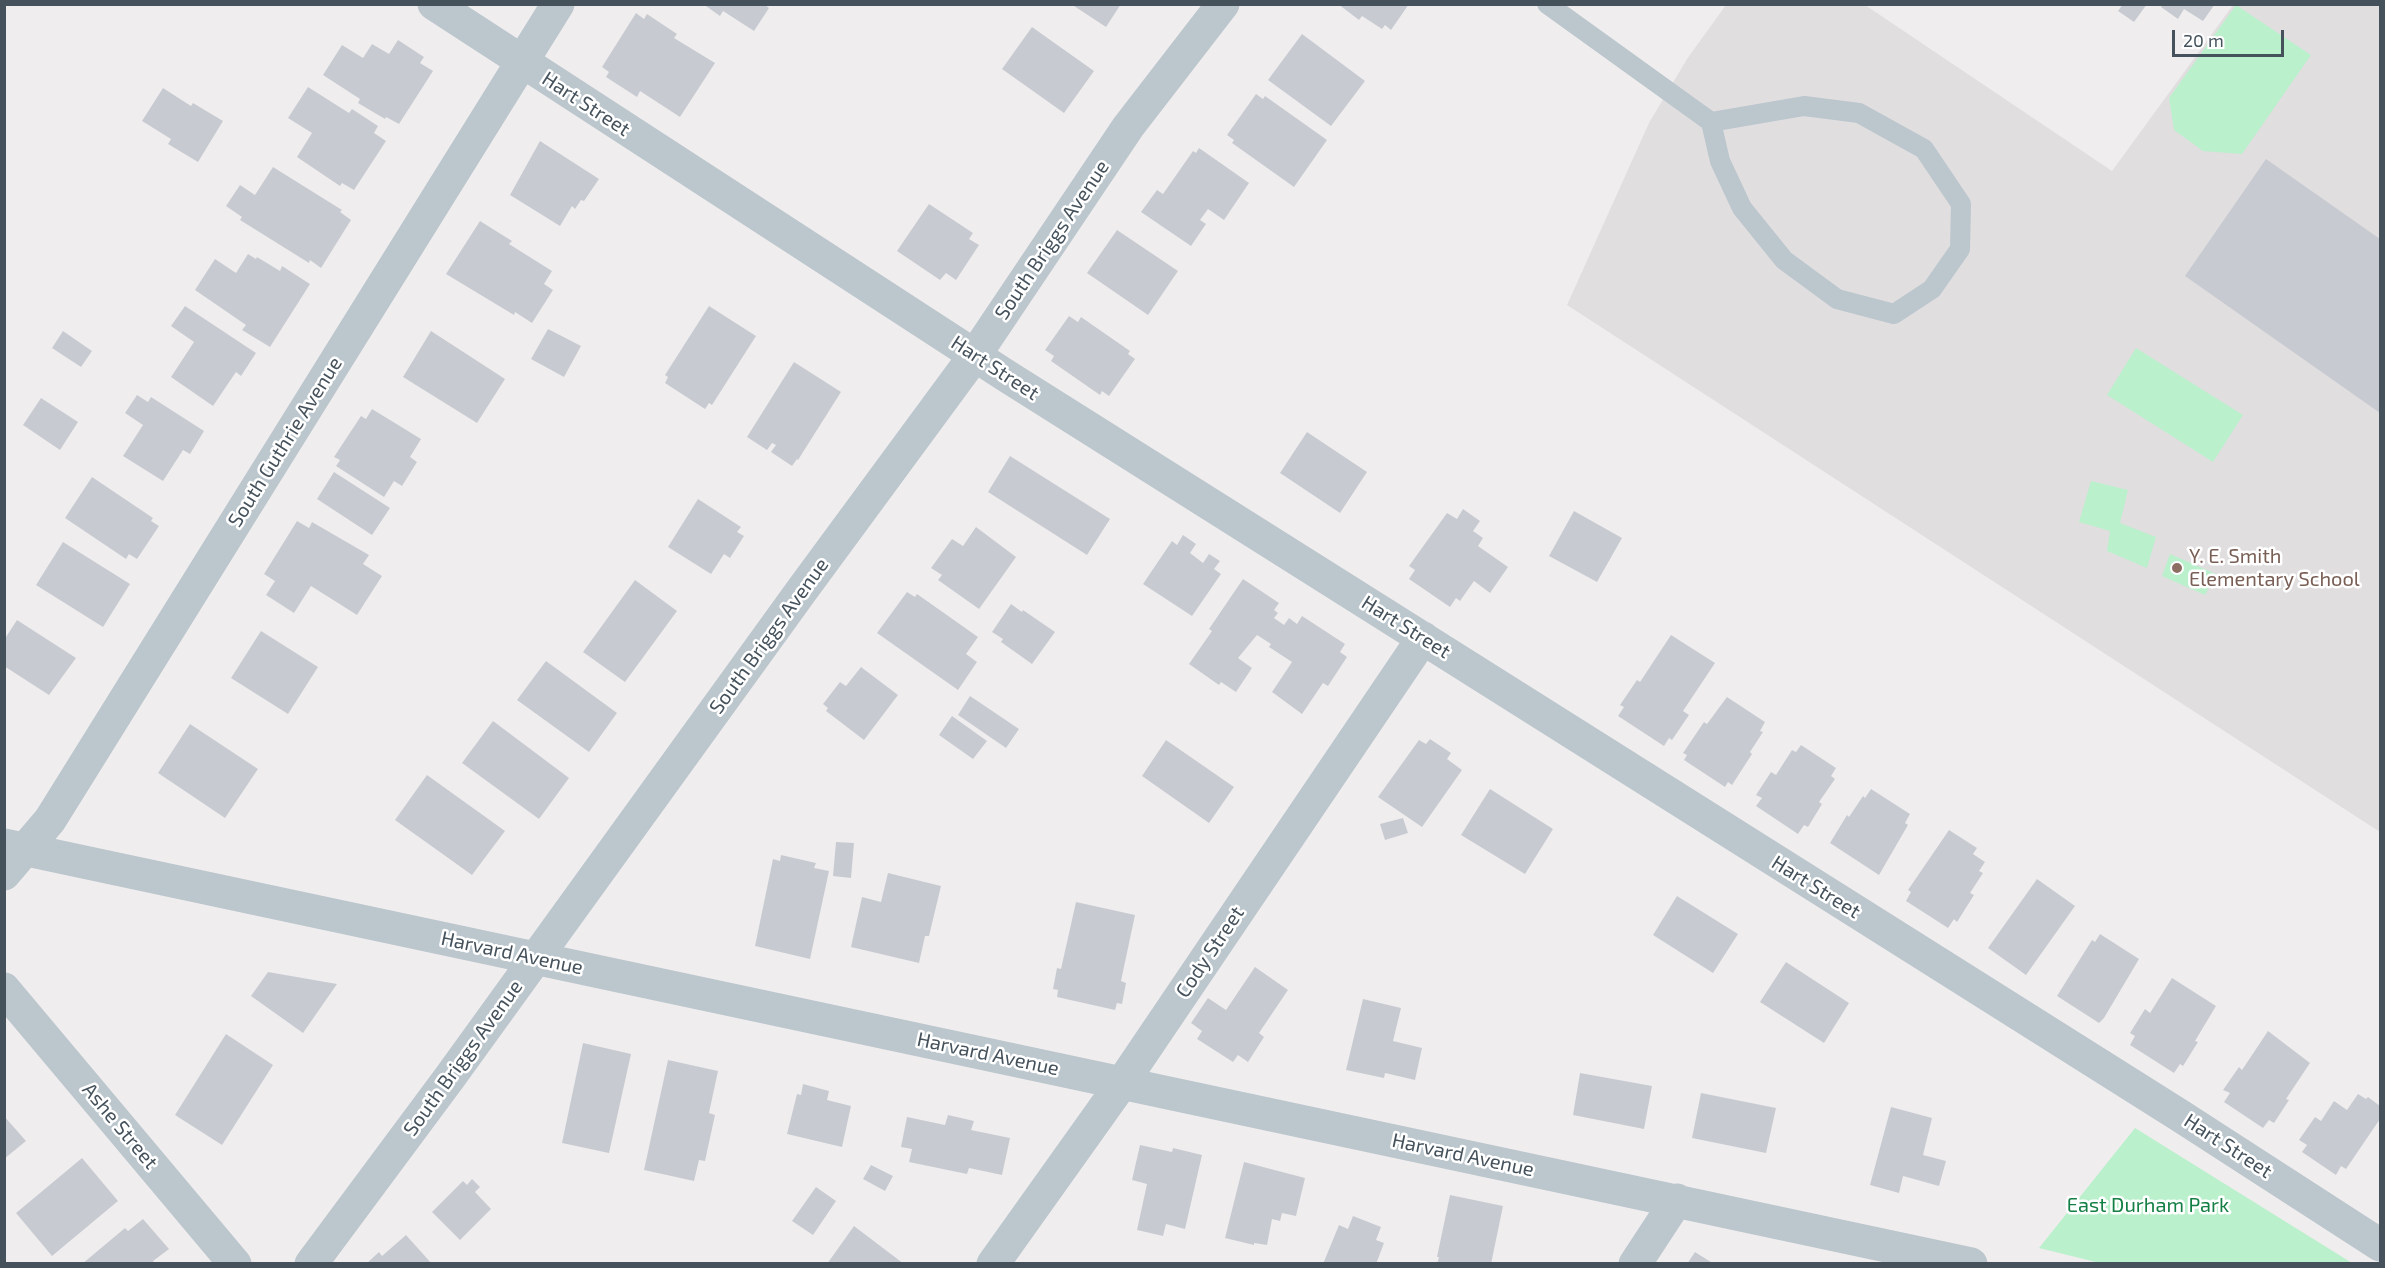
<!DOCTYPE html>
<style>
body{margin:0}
#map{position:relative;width:2385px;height:1268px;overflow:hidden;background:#f0edee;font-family:"Exo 2",sans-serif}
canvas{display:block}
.frame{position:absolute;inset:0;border:6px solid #45525c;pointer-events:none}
.scale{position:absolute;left:2172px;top:30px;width:112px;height:27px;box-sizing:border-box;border:3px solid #45525c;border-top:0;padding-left:8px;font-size:18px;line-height:21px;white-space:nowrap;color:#45525c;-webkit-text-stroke:4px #fff;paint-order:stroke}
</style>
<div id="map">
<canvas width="2385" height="1268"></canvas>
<div class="frame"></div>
<div class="scale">20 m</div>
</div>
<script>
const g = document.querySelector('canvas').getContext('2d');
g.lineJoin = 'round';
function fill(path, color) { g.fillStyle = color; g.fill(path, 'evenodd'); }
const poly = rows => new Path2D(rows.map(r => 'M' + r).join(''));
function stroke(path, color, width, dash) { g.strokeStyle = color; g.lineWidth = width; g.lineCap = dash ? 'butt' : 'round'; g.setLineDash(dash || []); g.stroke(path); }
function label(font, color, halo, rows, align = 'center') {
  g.font = font + ' "Exo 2",sans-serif'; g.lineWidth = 5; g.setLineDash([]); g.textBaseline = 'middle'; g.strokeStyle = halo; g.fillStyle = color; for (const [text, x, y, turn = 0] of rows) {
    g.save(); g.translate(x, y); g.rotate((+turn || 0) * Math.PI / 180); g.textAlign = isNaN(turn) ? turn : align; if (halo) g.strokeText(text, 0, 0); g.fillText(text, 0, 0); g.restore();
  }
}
const education = poly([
 [1726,5,1865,5,2112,171,2233,5,2380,5,2380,832,1567,305,1649,123,1687,59]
]);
const green = poly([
 [2236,5,2311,55,2242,154,2203,151,2174,130,2169,98],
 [2136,348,2243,415,2213,462,2107,395],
 [2091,481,2128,490,2120,523,2156,537,2147,568,2107,551,2110,531,2079,522],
 [2170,554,2216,574,2205,595,2162,576],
 [2135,1128,2352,1263,2104,1264,2039,1248]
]);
const building = poly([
 [703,4,764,4,769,8,754,31,723,11,720,16],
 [1071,4,1121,4,1106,27],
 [1338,4,1409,4,1391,30,1385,25,1382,29,1362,16,1359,20],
 [2123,4,2147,4,2134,22,2118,11],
 [2163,4,2215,4,2203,21,2184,9,2178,19,2161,7],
 [636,13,644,19,647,14,677,34,674,38,715,63,680,117,640,91,637,97,606,77,609,72,602,67],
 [1032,27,1094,71,1064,113,1002,69],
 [1302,34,1365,81,1331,126,1268,80],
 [398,40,424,57,420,63,433,71,399,124,386,117,385,119,358,103,360,99,323,75,342,45,363,58,372,44,389,54],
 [308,87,349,113,352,109,378,126,374,133,386,141,354,190,342,183,340,186,297,157,312,133,288,118],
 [163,88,191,106,193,103,223,121,198,162,168,144,171,139,142,121],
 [1256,94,1263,99,1265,96,1327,140,1294,187,1232,143,1234,140,1227,135],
 [540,141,599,179,584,201,581,200,575,209,572,206,560,226,510,195],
 [1199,148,1249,183,1224,220,1208,209,1200,220,1206,224,1191,246,1141,212,1157,190,1163,194,1193,151,1196,153],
 [2266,159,2380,239,2380,413,2185,276],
 [273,167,342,210,340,212,351,220,321,268,310,260,309,263,240,220,242,217,226,206,240,185,255,195],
 [929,204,973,233,969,239,979,245,956,280,946,273,940,280,897,251],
 [480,221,512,241,509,244,552,271,544,284,553,290,532,323,515,312,514,315,446,274],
 [1117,230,1178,271,1148,315,1087,273],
 [248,254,256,259,257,257,280,271,282,266,310,284,270,347,242,330,246,325,195,290,215,259,236,273],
 [185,306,256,353,241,376,236,372,213,406,171,377,194,342,171,326],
 [709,306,756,336,712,405,709,403,705,409,665,383,668,377,665,375],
 [1069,316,1078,322,1081,317,1130,351,1128,354,1135,359,1109,396,1102,391,1100,395,1051,361,1054,356,1045,350],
 [548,329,581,346,564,377,531,359],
 [63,331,92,351,81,367,52,348],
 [431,331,505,379,477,423,403,377],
 [794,362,841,392,798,460,797,459,792,466,771,452,776,445,772,443,767,450,747,437],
 [137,395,148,402,151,397,204,431,190,454,183,450,163,481,123,456,143,425,125,413],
 [41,398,78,422,60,450,23,425],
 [372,409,421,439,410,457,417,462,402,486,394,481,384,497,336,466,340,460,334,457,361,416,366,419],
 [1307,432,1367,472,1340,513,1280,473],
 [1010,456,1110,519,1087,555,988,492],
 [334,472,390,508,372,535,317,499],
 [92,477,153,518,151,521,159,526,137,559,129,554,126,559,65,518],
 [698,499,741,527,737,532,744,536,730,558,724,554,711,574,668,547],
 [1463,509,1480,521,1473,531,1483,538,1478,546,1508,567,1490,593,1474,581,1460,601,1456,598,1450,607,1409,579,1415,570,1409,566,1447,513,1457,519],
 [1574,511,1622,538,1597,582,1549,556],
 [297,521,309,528,312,522,369,555,363,564,382,576,357,615,311,586,294,613,266,595,275,581,264,574],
 [976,527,1016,557,979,609,938,580,942,575,931,568,952,539,963,546],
 [1183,535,1196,544,1190,553,1203,563,1209,554,1220,561,1214,569,1221,574,1192,616,1143,584,1172,541,1177,545],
 [63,542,130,584,103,627,36,585],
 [1243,579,1279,603,1274,610,1278,613,1274,618,1284,625,1289,618,1297,624,1302,616,1345,644,1340,652,1347,657,1328,686,1323,683,1302,714,1272,692,1292,662,1269,647,1271,644,1257,635,1238,658,1252,668,1236,692,1221,682,1219,685,1189,664,1212,631,1209,629],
 [635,580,677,611,625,682,583,652],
 [907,592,915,597,917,594,978,637,966,654,977,662,958,690,877,633],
 [1011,604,1022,612,1023,610,1055,632,1032,664,1001,642,1003,639,992,632],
 [17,620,76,658,49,695,4,666,4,640],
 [261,631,318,667,288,714,231,678],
 [1671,635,1715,663,1683,711,1689,715,1672,740,1669,738,1664,746,1618,716,1624,707,1620,705,1637,680,1640,682],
 [546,661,617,713,589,752,517,700],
 [861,667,898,695,864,740,826,711,828,708,823,704,840,682,846,686],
 [970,696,1019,729,1006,748,958,715],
 [1727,697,1765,722,1760,731,1763,732,1750,752,1752,754,1732,785,1728,782,1725,787,1684,760,1687,755,1683,753,1704,722,1707,724],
 [952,716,987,741,973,759,939,735],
 [493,721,569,778,539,819,462,763],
 [190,724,258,769,225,818,158,773],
 [1430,739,1451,753,1447,759,1462,770,1422,827,1378,797,1419,740,1426,744],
 [1166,740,1234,787,1209,823,1142,776],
 [1801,745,1836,768,1831,776,1835,779,1819,802,1822,804,1808,827,1804,825,1798,834,1756,806,1762,798,1756,795,1771,772,1776,775,1792,750,1796,752],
 [427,775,505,831,472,875,395,820],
 [1490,789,1553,829,1525,874,1461,835],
 [1871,789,1910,814,1905,823,1908,825,1879,875,1830,843,1847,815,1849,817,1863,796,1865,798],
 [1403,818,1408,833,1385,840,1380,824],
 [1949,830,1977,848,1973,854,1985,862,1979,871,1983,873,1970,893,1974,895,1957,922,1954,919,1948,928,1906,901,1911,892,1908,890],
 [836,842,854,843,851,878,833,876],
 [781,855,816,863,814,868,829,871,810,959,755,946,773,859,780,861],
 [888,873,941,886,929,936,925,936,919,963,851,947,862,897,881,902],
 [2037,879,2075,906,2026,975,1988,948],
 [1677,896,1738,934,1713,973,1653,935],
 [1076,902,1135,915,1121,981,1126,983,1122,1004,1117,1003,1115,1010,1057,997,1058,990,1053,989,1057,968,1061,969],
 [2100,934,2139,959,2104,1018,2099,1023,2057,996,2092,940,2095,942],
 [1786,962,1849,1003,1824,1043,1760,1002],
 [1255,967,1288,990,1259,1033,1264,1037,1248,1062,1238,1055,1233,1062,1197,1039,1202,1031,1191,1023,1208,998,1226,1010],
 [268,972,337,984,303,1033,251,996],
 [2172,978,2216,1006,2195,1041,2198,1042,2183,1066,2180,1064,2174,1073,2130,1045,2135,1036,2130,1033,2145,1009,2150,1013],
 [1363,999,1401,1008,1393,1041,1422,1048,1415,1080,1385,1073,1384,1078,1346,1070],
 [2268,1031,2310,1063,2286,1099,2289,1100,2274,1123,2269,1120,2263,1128,2224,1102,2230,1093,2223,1090,2239,1067,2242,1070],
 [226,1034,273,1065,222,1145,175,1115],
 [583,1043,631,1054,609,1153,562,1143],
 [668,1060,718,1071,709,1113,715,1115,705,1161,699,1160,694,1181,644,1170],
 [1580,1073,1652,1086,1644,1129,1573,1115],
 [803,1084,829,1091,827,1100,851,1106,842,1147,787,1134,797,1094,801,1095],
 [1701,1093,1776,1108,1766,1153,1692,1138],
 [2358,1094,2366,1099,2368,1097,2380,1106,2380,1119,2346,1169,2341,1166,2336,1175,2302,1152,2307,1145,2299,1140,2315,1117,2321,1121,2334,1101,2347,1110],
 [1891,1107,1932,1118,1923,1155,1946,1161,1939,1186,1903,1176,1899,1193,1870,1185],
 [948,1115,974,1121,971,1130,1010,1138,1002,1175,969,1168,967,1174,909,1162,912,1149,901,1147,907,1117,945,1125],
 [4,1116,26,1141,4,1159],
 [1140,1145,1172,1152,1173,1148,1202,1155,1185,1229,1166,1224,1163,1236,1137,1230,1147,1184,1132,1180],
 [82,1158,118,1201,52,1256,16,1213],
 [1244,1162,1305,1178,1296,1216,1282,1213,1280,1221,1272,1219,1267,1245,1254,1243,1254,1245,1225,1238],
 [871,1165,893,1176,885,1191,863,1179],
 [472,1179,480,1187,475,1192,491,1209,460,1240,432,1212,463,1181,467,1185],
 [816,1187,836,1201,813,1235,792,1221],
 [1450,1195,1503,1206,1491,1264,1437,1264,1439,1257,1437,1257],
 [1353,1216,1381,1227,1376,1240,1384,1243,1376,1264,1323,1264,1339,1225,1348,1229],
 [143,1219,169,1249,153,1261,155,1264,82,1264,125,1228,128,1231],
 [854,1226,904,1264,827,1264],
 [406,1235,432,1264,366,1264,379,1252,382,1256],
 [1695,1252,1714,1264,1687,1264]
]);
const service = poly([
 [1547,4,1711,122,1720,161,1742,208,1784,260,1837,299,1894,314,1932,289,1960,249,1961,204,1924,149,1859,113,1804,106,1711,122]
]);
const minor = poly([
 [434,4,1005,375,2179,1115,2380,1245],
 [4,845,1971,1264],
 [4,874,50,820,558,4],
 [4,989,235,1264],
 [311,1264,450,1077,802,590,975,355,1128,127,1223,4],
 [993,1264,1122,1083,1423,638],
 [1635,1264,1677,1200]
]);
const markers = [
 [2177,568,6,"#8d6e63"]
];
const streetNames = [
 ["Hart Street",586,104,33],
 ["South Briggs Avenue",1052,240,-56],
 ["Hart Street",995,368,33],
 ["South Guthrie Avenue",285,442,-58],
 ["Hart Street",1406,627,32],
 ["South Briggs Avenue",769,636,-54],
 ["Hart Street",1816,887,32],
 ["Cody Street",1210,952,-56],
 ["Harvard Avenue",512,953,12],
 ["Harvard Avenue",988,1054,12],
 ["South Briggs Avenue",463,1058,-54],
 ["Ashe Street",120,1126,50],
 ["Hart Street",2228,1146,33],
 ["Harvard Avenue",1463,1155,12]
];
const educationNames = [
 ["Y. E. Smith",2189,556],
 ["Elementary School",2189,579]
];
const parkNames = [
 ["East Durham Park",2148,1205]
];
fill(education, '#e1dee0');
fill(green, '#baf0cc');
fill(building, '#c7cbd1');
stroke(service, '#bbc6cd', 20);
stroke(minor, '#bbc6cd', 33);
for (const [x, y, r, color] of markers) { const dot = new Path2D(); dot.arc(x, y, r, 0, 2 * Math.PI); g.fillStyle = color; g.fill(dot); stroke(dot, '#fff', 2); }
label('20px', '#45525c', '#fff', streetNames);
label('20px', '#785e54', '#fff', educationNames, 'left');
label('20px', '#147f44', '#fff', parkNames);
</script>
